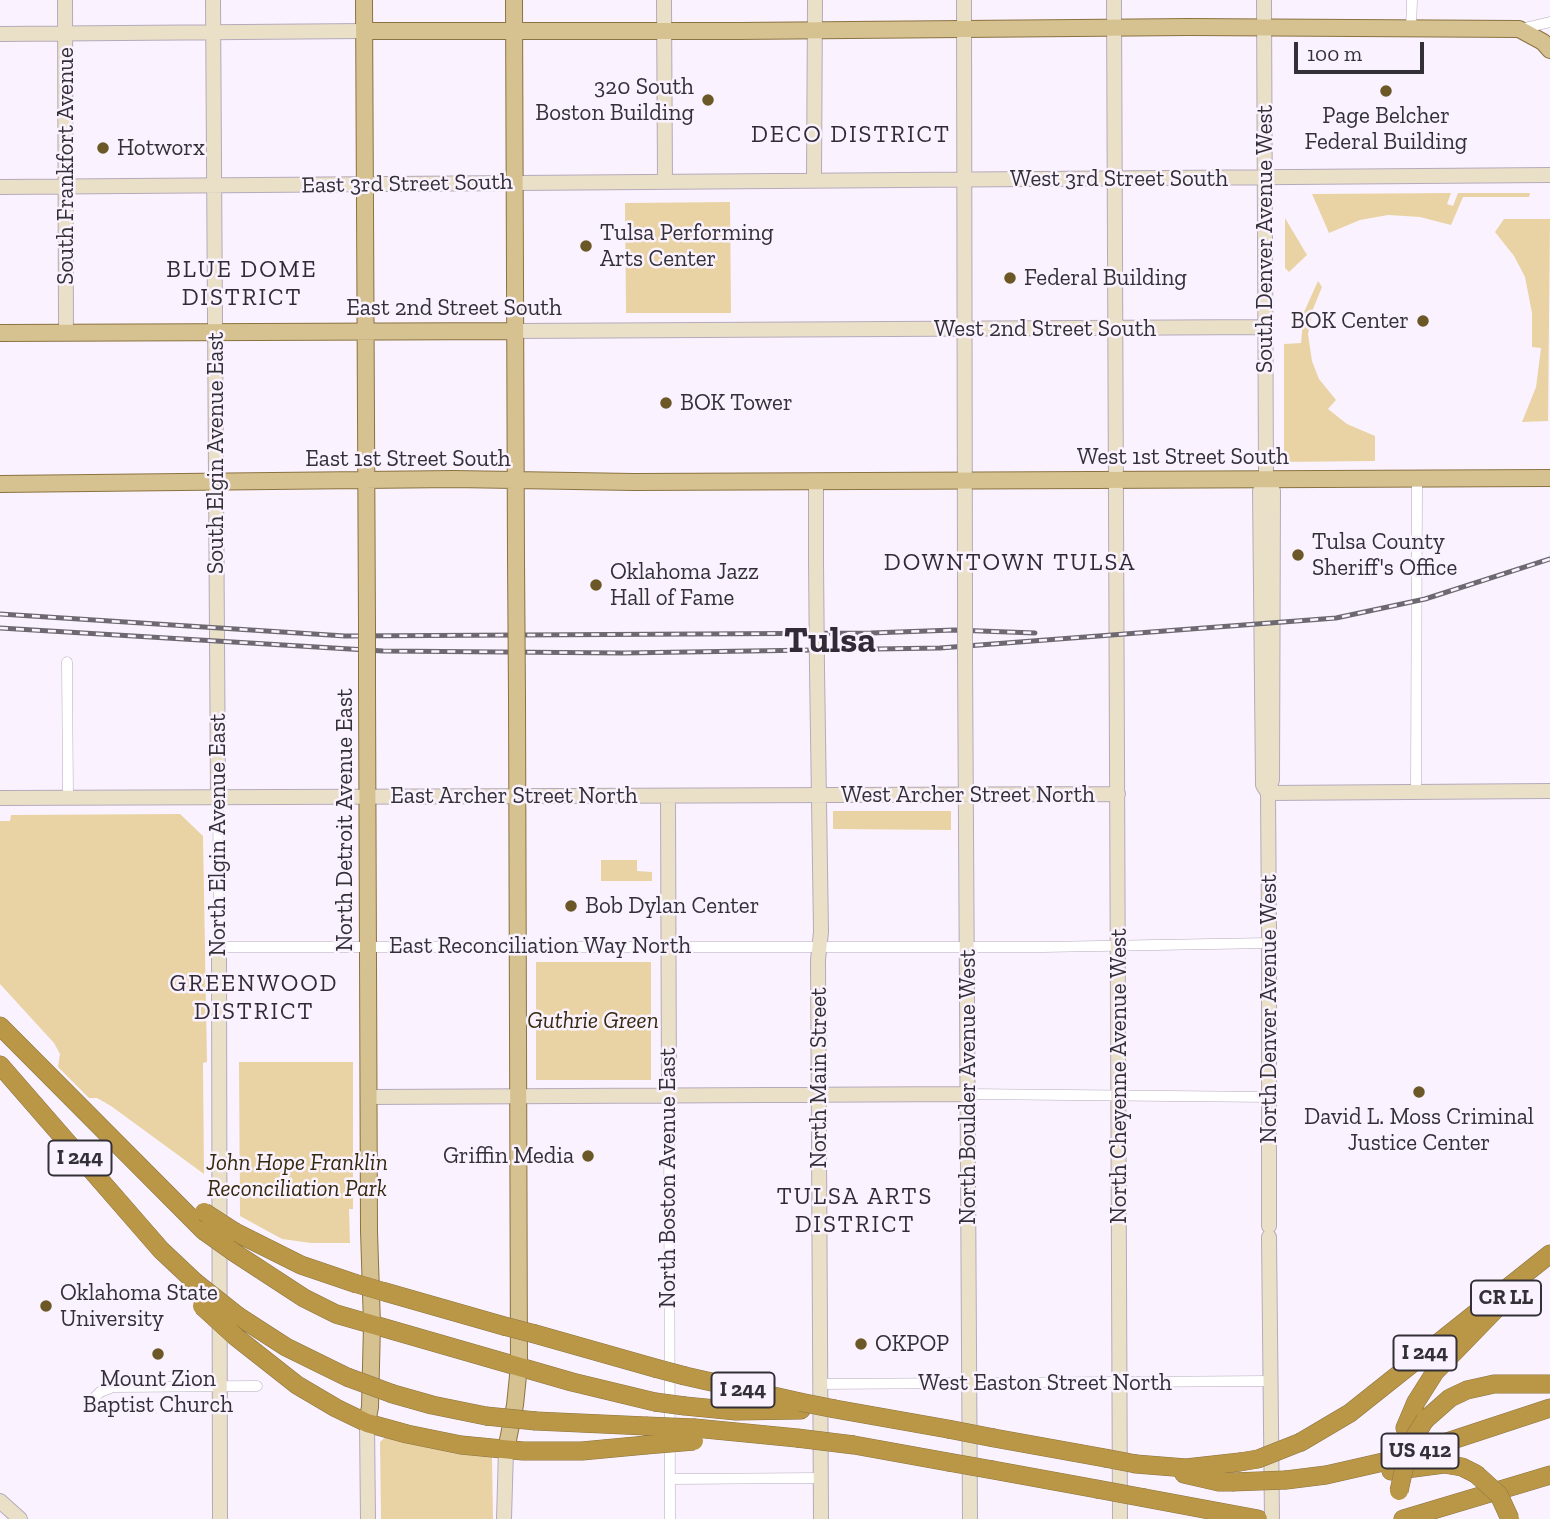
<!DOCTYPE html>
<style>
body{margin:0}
#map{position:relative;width:1550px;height:1519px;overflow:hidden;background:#faf3ff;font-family:"Zilla Slab",serif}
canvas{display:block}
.scale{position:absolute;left:1294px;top:42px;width:130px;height:32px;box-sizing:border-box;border:4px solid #343037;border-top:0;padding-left:9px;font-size:21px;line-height:24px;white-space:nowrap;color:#343037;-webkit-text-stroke:5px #faf3ff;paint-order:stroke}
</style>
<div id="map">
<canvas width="1550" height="1519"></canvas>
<div class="scale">100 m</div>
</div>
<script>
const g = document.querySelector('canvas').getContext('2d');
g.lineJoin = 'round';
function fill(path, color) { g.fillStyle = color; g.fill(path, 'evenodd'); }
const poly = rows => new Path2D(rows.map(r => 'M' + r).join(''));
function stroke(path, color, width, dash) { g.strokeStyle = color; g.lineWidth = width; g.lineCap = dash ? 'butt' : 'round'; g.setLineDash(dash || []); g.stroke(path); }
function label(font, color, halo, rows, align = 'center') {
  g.font = font + ' "Zilla Slab",serif'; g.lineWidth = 5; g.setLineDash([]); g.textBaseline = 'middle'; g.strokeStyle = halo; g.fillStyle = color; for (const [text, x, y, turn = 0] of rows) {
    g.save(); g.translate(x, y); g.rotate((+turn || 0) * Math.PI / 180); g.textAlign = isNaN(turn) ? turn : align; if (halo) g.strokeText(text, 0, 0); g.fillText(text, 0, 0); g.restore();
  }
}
const green = poly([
 [1451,193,1447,204,1453,206,1458,193,1530,193,1529,197,1463,197,1451,225,1420,217,1388,215,1360,220,1329,233,1312,194],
 [730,202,731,313,626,313,625,203],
 [1285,218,1307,255,1289,272,1285,268],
 [1504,219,1550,219,1548,421,1522,422,1536,387,1541,348,1532,347,1532,313,1525,277,1514,256,1495,232],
 [1318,281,1322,287,1313,309,1308,334,1312,361,1319,379,1336,400,1328,409,1347,424,1375,436,1375,461,1284,462,1284,344,1301,343,1304,312],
 [833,811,951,811,951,830,833,829],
 [180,814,203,836,207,1062,203,1063,204,1174,111,1106,97,1098,89,1098,58,1067,60,1054,54,1043,0,984,0,821,10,821,11,815],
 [601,860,637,860,637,871,652,872,652,881,601,881],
 [536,962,651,962,651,1080,536,1080],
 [239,1062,353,1062,353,1209,349,1209,350,1243,311,1243,282,1239,240,1216],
 [386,1436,486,1453,492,1457,493,1519,381,1519,380,1442]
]);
const street = poly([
 [1411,29,1412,0],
 [1520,29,1550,22],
 [67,662,68,798],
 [1416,792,1417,479],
 [218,797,219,947,1043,947,1269,943],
 [968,1094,1269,1097],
 [669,1096,670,1519],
 [819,1384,1270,1381],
 [94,1398,100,1392,113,1387,257,1386],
 [670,1479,821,1478]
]);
const secondary = poly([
 [65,0,66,333],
 [213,0,218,797],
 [664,0,665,180],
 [964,0,965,592],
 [1114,0,1120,1519],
 [1264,0,1266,478,1260,491,1263,785,1268,793,1269,930,1269,1226],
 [0,34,364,31],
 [814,179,815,0],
 [0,187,1550,175],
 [515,331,1266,327],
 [1266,478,1273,491,1272,780,1268,793],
 [816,481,816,561],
 [965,654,970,1519],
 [817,669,821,932,818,960,821,1519],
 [1268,793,1550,791],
 [668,796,669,1096],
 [0,798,1118,794],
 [219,947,220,1519],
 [369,1097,968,1094],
 [1269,1237,1272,1519],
 [367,1423,368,1519],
 [0,1501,20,1519],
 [504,1519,506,1450]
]);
const primary = poly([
 [364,0,367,625],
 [514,0,516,560],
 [364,31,738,31,1189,27,1519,29,1543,42,1550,50],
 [0,333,515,331],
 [0,484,454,479,634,482,1550,478],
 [367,1423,370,1407,372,1325,369,1231,367,686],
 [506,1450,515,1405,519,1366,517,697]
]);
const highway = poly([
 [0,1026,204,1231],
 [0,1065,161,1250,195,1282],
 [235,1232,301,1265,354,1283],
 [235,1253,304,1298,336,1314,572,1382,655,1402],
 [385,1292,504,1326],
 [238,1316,286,1347,347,1377],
 [535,1334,655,1368],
 [236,1337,297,1385,336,1408,367,1423,407,1434,461,1445,523,1451,582,1451,646,1445],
 [685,1376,800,1402],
 [393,1394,432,1405,486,1416],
 [685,1406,736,1411,801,1410],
 [835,1409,948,1429],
 [1425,1420,1450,1398,1467,1390,1494,1384,1550,1384],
 [536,1421,646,1426],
 [695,1428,797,1438],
 [1405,1428,1416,1402,1435,1372,1499,1306],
 [994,1438,1105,1458],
 [1301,1442,1350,1413,1550,1254],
 [854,1445,948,1462],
 [1136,1464,1186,1468,1240,1462],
 [993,1470,1097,1489],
 [1391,1471,1444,1464,1462,1467,1476,1474],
 [1184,1474,1219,1482,1232,1482],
 [1286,1480,1326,1475,1392,1460,1550,1408],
 [1145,1498,1258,1519],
 [1403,1519,1550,1475]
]);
const rail = poly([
 [0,614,345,636,871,633,954,630,1035,633],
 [0,628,383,651,623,653,940,648,1336,618,1425,599,1550,559]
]);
const secondaryBridge = poly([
 [816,561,817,669],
 [965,592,965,654]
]);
const primaryBridge = poly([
 [516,560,517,697],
 [367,625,367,686]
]);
const highwayBridge = poly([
 [204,1212,235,1232],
 [204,1231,235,1253],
 [195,1282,238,1316],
 [354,1283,385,1292],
 [202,1306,236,1337],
 [504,1326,535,1334],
 [655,1368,685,1376],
 [347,1377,393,1394],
 [655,1402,685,1406],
 [800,1402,835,1409],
 [486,1416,536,1421],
 [646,1426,695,1428],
 [948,1429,994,1438],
 [797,1438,854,1445],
 [646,1445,694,1441],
 [1105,1458,1136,1464],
 [948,1462,993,1470],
 [1240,1462,1258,1459,1301,1442],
 [1476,1474,1499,1495,1510,1519],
 [1232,1482,1286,1480],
 [1097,1489,1145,1498],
 [1399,1491,1409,1446,1425,1420]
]);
const markers = [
 [1386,91,7,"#6c5726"],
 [708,100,7,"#6c5726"],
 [103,148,7,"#6c5726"],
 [586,246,7,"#6c5726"],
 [1010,278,7,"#6c5726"],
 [1423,321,7,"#6c5726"],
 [666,403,7,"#6c5726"],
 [1298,555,7,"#6c5726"],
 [596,585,7,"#6c5726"],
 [571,906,7,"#6c5726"],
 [1419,1092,7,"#6c5726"],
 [588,1156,7,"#6c5726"],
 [46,1306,7,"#6c5726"],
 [861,1344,7,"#6c5726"],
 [158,1354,7,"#6c5726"]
];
const shields = [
 [80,1158,63],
 [1506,1298,70],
 [1425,1353,63],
 [743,1390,63],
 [1420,1451,77]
];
const shieldNames = [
 ["I 244",80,1158],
 ["CR LL",1506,1298],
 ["I 244",1425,1353],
 ["I 244",743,1390],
 ["US 412",1420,1451]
];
const poiNames = [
 ["320 South",694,87,"right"],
 ["Boston Building",694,113,"right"],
 ["Page Belcher",1386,116,"center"],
 ["Federal Building",1386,142,"center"],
 ["Hotworx",117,148],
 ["Tulsa Performing",600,233],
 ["Arts Center",600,259],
 ["Federal Building",1024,278],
 ["BOK Center",1409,321,"right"],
 ["BOK Tower",680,403],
 ["Tulsa County",1312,542],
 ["Sheriff's Office",1312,568],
 ["Oklahoma Jazz",610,572],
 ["Hall of Fame",610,598],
 ["Bob Dylan Center",585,906],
 ["David L. Moss Criminal",1419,1117,"center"],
 ["Justice Center",1419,1143,"center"],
 ["Griffin Media",574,1156,"right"],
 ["Oklahoma State",60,1293],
 ["University",60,1319],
 ["OKPOP",875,1344],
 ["Mount Zion",158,1379,"center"],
 ["Baptist Church",158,1405,"center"]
];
const streetNames = [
 ["South Frankfort Avenue",66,166,-90],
 ["West 3rd Street South",1119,179],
 ["East 3rd Street South",407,184,-1],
 ["South Denver Avenue West",1265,239,-90],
 ["East 2nd Street South",454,308],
 ["West 2nd Street South",1045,329],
 ["South Elgin Avenue East",216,453,-90],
 ["West 1st Street South",1183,457],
 ["East 1st Street South",408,459],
 ["West Archer Street North",968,795],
 ["East Archer Street North",514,796],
 ["North Detroit Avenue East",345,820,-90],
 ["North Elgin Avenue East",218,835,-90],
 ["East Reconciliation Way North",540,946],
 ["North Denver Avenue West",1269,1009,-90],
 ["North Cheyenne Avenue West",1119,1076,-90],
 ["North Main Street",819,1078,-90],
 ["North Boulder Avenue West",968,1087,-90],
 ["North Boston Avenue East",668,1178,-90],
 ["West Easton Street North",1045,1383]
];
const parkNames = [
 ["Guthrie Green",593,1021],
 ["John Hope Franklin",297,1163],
 ["Reconciliation Park",297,1189]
];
const neighbourhoodNames = [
 ["DECO DISTRICT",851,135],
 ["BLUE DOME",242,270],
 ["DISTRICT",242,298],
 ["DOWNTOWN TULSA",1010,563],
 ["GREENWOOD",254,984],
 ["DISTRICT",254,1012],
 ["TULSA ARTS",855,1197],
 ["DISTRICT",855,1225]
];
const townNames = [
 ["Tulsa",830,641]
];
fill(green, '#e9d3a4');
stroke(street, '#b5aabc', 11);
stroke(secondary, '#b5aabc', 16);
stroke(primary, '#8b7341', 18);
stroke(highway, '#8b7341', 19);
stroke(street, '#fff', 10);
stroke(secondary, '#eae0c8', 14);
stroke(primary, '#d6c190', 16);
stroke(highway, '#ba9746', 18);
stroke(rail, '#6e6971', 5);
stroke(rail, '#faf3ff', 2.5, [8]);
stroke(secondaryBridge, '#b5aabc', 16, []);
stroke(primaryBridge, '#8b7341', 18, []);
stroke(highwayBridge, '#8b7341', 19, []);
stroke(secondaryBridge, '#eae0c8', 14);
stroke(primaryBridge, '#d6c190', 16);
stroke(highwayBridge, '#ba9746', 18);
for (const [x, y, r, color] of markers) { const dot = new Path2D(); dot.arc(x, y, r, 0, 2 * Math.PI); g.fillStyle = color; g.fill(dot); stroke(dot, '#faf3ff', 2.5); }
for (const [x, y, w] of shields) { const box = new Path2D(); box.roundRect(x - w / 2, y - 17.5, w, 35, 5); g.fillStyle = '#faf3ff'; g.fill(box); stroke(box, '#343037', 2); }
label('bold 21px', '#343037', null, shieldNames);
label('23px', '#343037', '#faf3ff', poiNames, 'left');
label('23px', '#343037', '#faf3ff', streetNames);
label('italic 23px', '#35290d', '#faf3ff', parkNames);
g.letterSpacing = '2px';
label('24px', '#332a38', '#faf3ff', neighbourhoodNames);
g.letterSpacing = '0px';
label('bold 37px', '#332a38', '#faf3ff', townNames);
</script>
